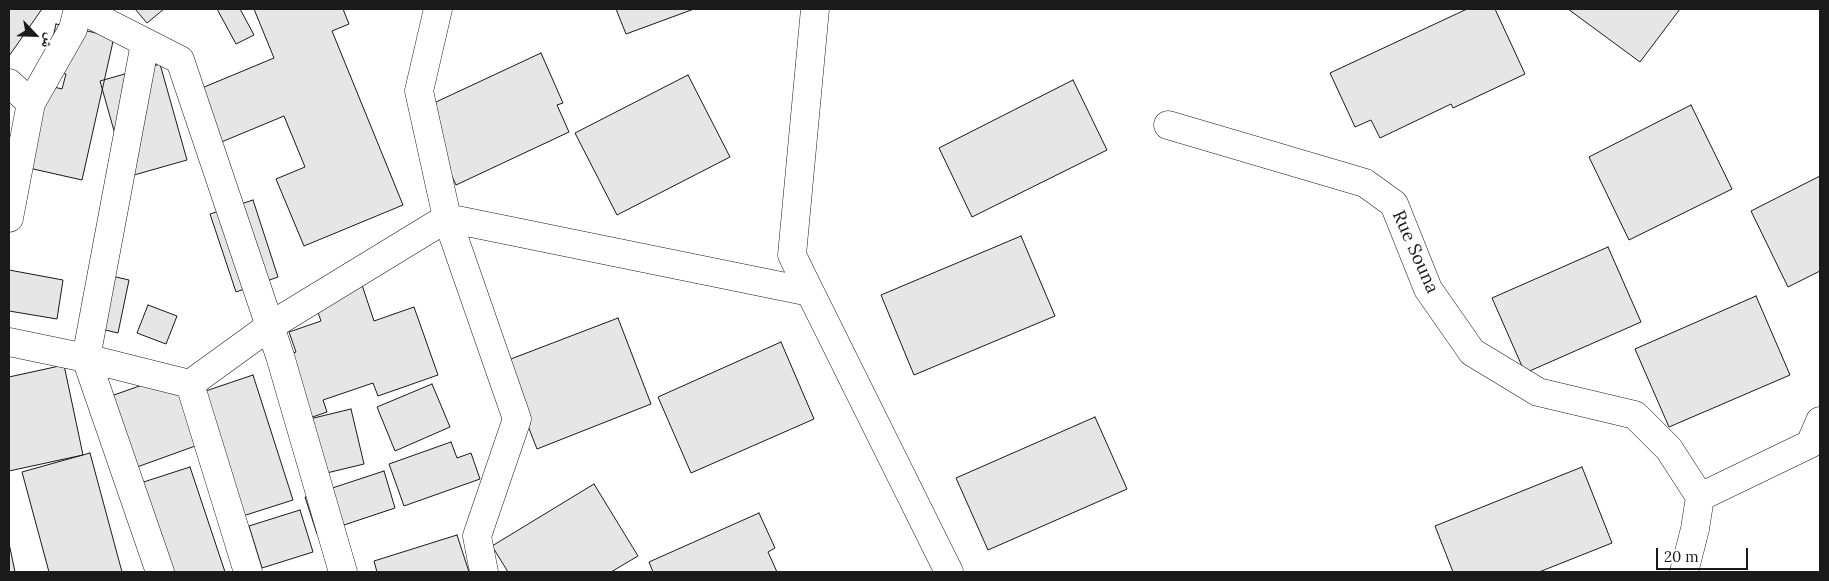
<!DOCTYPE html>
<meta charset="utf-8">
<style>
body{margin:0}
#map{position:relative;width:1829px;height:581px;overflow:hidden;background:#fff;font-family:Lora,"Noto Naskh Arabic",serif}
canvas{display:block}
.frame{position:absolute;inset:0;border:10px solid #1a1a1a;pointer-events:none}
.north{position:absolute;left:10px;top:10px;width:50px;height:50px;-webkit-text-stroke:4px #fff;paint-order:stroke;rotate:114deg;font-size:14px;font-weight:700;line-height:20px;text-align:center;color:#1a1a1a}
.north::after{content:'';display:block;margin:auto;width:18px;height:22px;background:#1a1a1a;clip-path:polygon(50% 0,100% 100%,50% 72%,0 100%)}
.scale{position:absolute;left:1656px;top:548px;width:92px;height:22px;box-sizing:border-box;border:2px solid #1a1a1a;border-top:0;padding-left:6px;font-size:15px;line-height:18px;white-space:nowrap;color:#1a1a1a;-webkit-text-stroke:4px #fff;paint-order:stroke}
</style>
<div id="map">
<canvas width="1829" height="581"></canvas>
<div class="frame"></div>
<div class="north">ش</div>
<div class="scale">20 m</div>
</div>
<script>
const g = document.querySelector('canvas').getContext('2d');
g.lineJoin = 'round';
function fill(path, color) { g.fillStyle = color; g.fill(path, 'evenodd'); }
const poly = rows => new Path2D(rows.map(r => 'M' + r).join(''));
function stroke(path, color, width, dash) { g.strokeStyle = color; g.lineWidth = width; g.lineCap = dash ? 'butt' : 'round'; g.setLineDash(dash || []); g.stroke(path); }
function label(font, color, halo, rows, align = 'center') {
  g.font = font + ' Lora,serif'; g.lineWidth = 4; g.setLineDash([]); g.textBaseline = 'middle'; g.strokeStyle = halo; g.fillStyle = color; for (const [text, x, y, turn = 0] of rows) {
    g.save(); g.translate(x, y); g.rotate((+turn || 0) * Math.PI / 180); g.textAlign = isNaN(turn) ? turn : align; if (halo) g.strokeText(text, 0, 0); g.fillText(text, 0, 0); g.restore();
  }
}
const building = poly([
 [9,9,42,9,9,56,9,9],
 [135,9,164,9,147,23,135,9],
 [217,9,240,9,254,35,236,44,217,9],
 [254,9,343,9,349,24,332,31,403,205,304,246,276,179,305,167,284,116,207,148,185,95,274,58,254,9],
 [616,9,694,9,626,34,616,9],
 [1467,9,1495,9,1525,74,1453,108,1451,104,1380,138,1371,120,1355,127,1330,73,1467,9],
 [1568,9,1680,9,1640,62,1568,9],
 [56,24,114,37,82,180,20,166,38,83,62,89,66,74,46,70,56,24],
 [541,53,563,103,557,105,569,132,456,185,421,109,541,53],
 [160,64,187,160,127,177,100,81,160,64],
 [688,75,730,157,617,215,575,133,688,75],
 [1073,80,1107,150,972,217,939,148,1073,80],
 [1691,105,1732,189,1629,240,1589,157,1691,105],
 [1820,176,1820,271,1788,287,1751,211,1820,176],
 [253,200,278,277,236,292,210,214,253,200],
 [1021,236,1055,316,914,375,881,295,1021,236],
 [1608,247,1641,322,1525,373,1492,298,1608,247],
 [9,270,63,280,57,319,9,311,9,270],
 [90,271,129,280,118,333,97,328,90,271],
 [362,285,374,321,414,307,438,375,378,396,373,383,323,400,327,412,298,422,277,358,296,352,289,332,321,321,314,301,362,285],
 [1756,296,1790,375,1669,427,1635,349,1756,296],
 [148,305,177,316,166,344,137,333,148,305],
 [618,318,651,404,537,449,503,362,618,318],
 [781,342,814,419,691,473,658,397,781,342],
 [64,365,83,455,9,471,9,377,64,365],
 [173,374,198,445,126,471,100,400,173,374],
 [253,375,293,500,224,522,185,398,253,375],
 [432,384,450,427,395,451,377,407,432,384],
 [351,409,364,464,310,477,297,422,351,409],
 [1095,417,1127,489,988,550,956,478,1095,417],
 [451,442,457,458,471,453,480,479,404,506,389,464,451,442],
 [90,453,122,572,49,572,22,472,90,453],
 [190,467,225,572,152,572,125,488,190,467],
 [1582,467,1612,543,1539,572,1453,572,1435,526,1582,467],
 [384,471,395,508,317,534,305,497,384,471],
 [594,484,638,556,611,572,508,572,492,546,594,484],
 [300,510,313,552,262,568,249,526,300,510],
 [759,513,775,548,768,552,777,572,653,572,649,562,759,513],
 [457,535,469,572,377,572,374,561,457,535],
 [9,543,15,572,9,572,9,543]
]);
const minor = poly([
 [80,9,180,60,280,356,343,572],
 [438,9,419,91,447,218,517,419,477,536,484,572],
 [145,43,86,358,160,572],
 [9,83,31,103],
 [1168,125,1365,183,1394,204,1428,289,1472,352,1538,392,1635,415,1669,449,1700,497,1695,529,1684,572],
 [9,218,31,103,73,29,78,9],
 [810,292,792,255,815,9],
 [9,342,86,358,190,384,270,326,447,218,810,292,949,572],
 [190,384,248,572],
 [1700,497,1810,444,1820,421]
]);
const streetNames = [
 ["Rue Souna",1415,252,66]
];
fill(building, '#e6e6e6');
stroke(building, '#1a1a1a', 1);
stroke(minor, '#1a1a1a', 29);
stroke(minor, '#fff', 28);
label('18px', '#1a1a1a', '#fff', streetNames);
</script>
